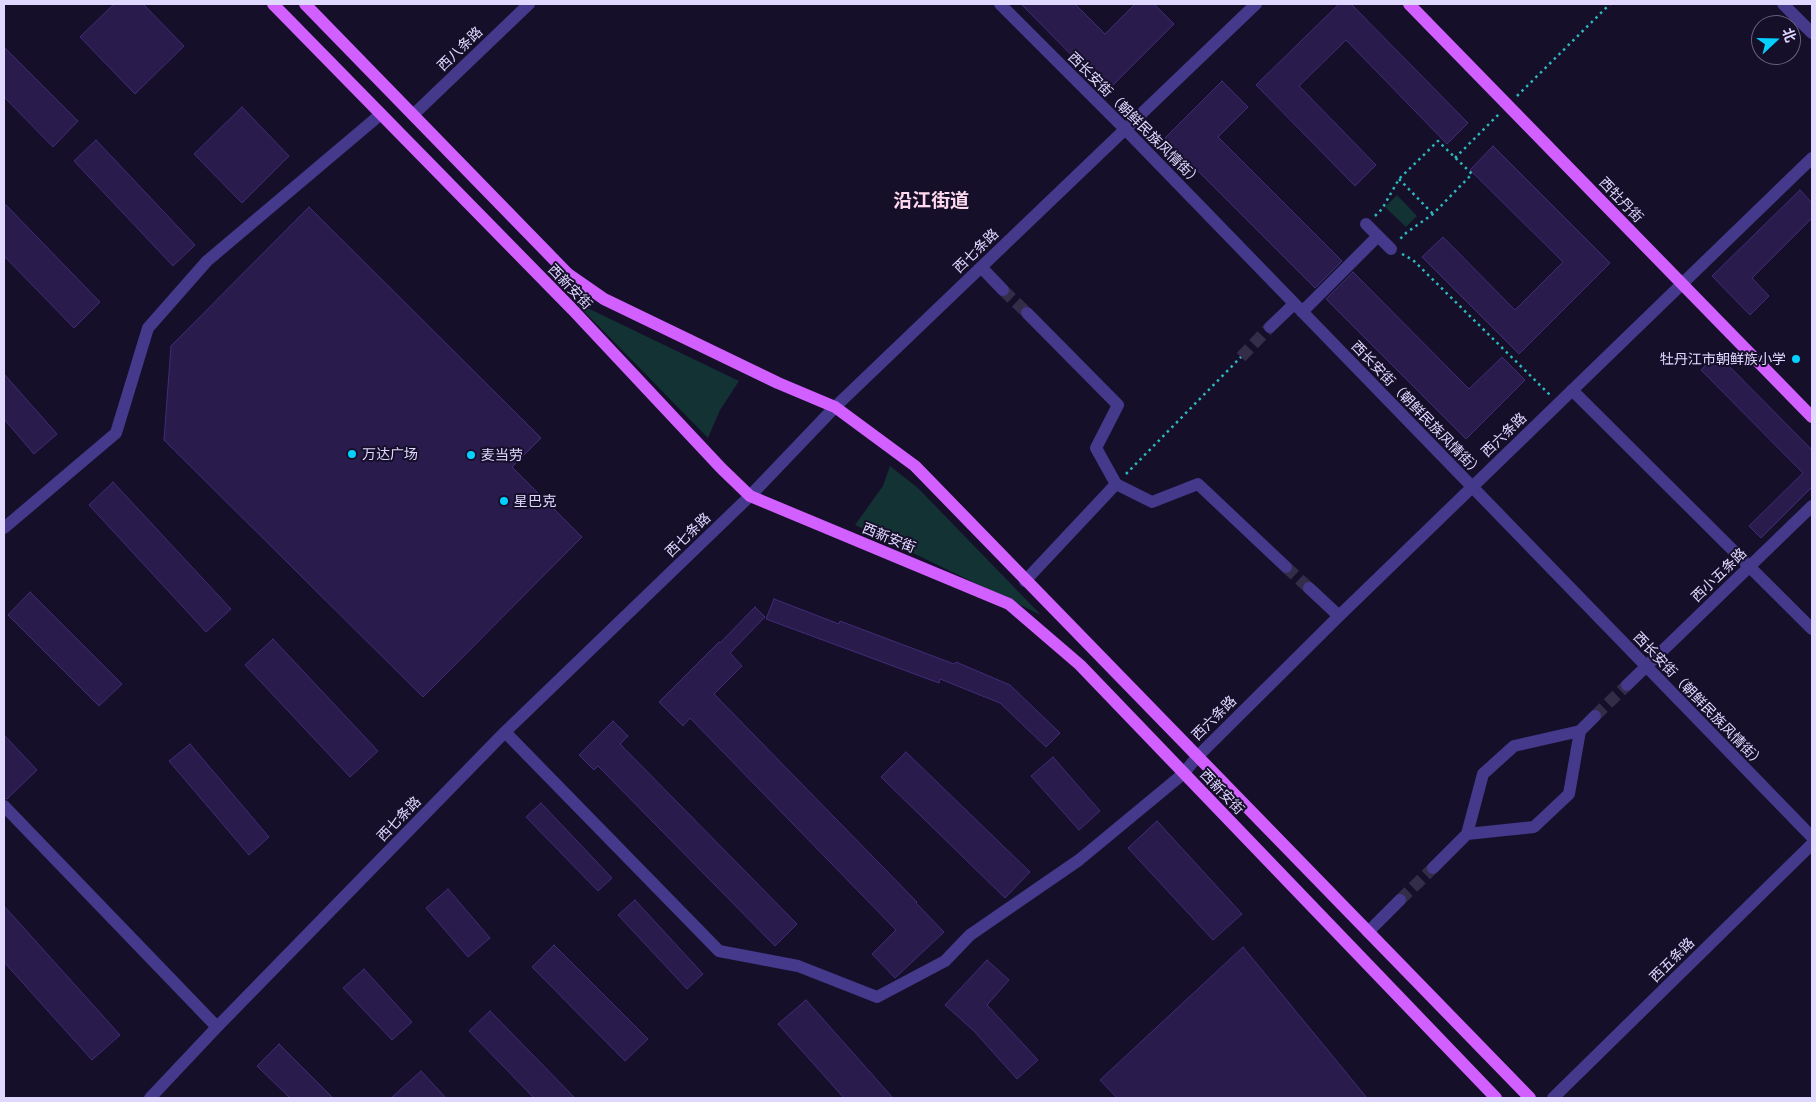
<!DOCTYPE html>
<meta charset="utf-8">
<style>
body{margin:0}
#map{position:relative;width:1816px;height:1102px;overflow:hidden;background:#160f2a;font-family:Ubuntu,"Noto Sans SC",sans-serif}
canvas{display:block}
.frame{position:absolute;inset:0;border:5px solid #e0d8ff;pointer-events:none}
.north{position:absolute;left:1751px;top:15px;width:50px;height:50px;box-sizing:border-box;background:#160f2a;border:1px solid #675f7f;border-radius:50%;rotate:69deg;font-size:14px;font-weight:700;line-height:20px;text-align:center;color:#e0d8ff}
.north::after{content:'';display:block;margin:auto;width:18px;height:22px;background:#04cfff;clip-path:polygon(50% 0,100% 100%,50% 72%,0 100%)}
</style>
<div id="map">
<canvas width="1816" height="1102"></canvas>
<div class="frame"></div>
<div class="north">北</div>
</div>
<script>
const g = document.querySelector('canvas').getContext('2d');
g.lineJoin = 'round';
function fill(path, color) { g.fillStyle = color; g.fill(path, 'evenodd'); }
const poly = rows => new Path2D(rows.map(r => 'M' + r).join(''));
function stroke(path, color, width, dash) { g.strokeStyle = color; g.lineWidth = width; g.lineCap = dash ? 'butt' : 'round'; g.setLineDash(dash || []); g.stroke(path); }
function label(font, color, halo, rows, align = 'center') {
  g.font = font + ' Ubuntu,"Noto Sans SC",sans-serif'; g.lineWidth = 4; g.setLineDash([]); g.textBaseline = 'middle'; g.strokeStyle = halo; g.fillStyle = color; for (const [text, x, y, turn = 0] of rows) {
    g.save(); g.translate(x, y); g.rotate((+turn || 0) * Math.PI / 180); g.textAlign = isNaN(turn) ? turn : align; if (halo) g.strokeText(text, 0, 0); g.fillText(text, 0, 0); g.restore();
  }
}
const green = poly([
 [1397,195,1417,216,1406,227,1385,207],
 [575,302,739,381,720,410,708,438],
 [890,466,918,488,1041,615,855,525,883,486]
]);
const building = poly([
 [114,4,143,4,184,46,135,94,80,37,114,4],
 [1021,4,1075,4,1105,34,1135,4,1154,4,1174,24,1107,91,1021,4],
 [1339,4,1351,4,1468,123,1447,144,1346,40,1299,86,1376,165,1355,186,1256,85,1339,4],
 [4,47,78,121,53,147,4,97,4,47],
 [1222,81,1248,107,1218,137,1342,261,1315,288,1165,138,1222,81],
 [242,107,289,156,242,203,194,154,242,107],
 [96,140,195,245,173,266,74,161,96,140],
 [1493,146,1610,263,1519,354,1422,257,1443,237,1515,310,1563,262,1470,170,1493,146],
 [1800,190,1812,203,1812,218,1752,278,1769,296,1750,315,1712,276,1800,190],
 [4,203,100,302,74,328,4,256,4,203],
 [309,207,541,438,512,467,582,537,423,697,164,440,171,346,309,207],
 [1353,272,1469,389,1502,357,1525,380,1466,439,1326,299,1353,272],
 [1717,354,1812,450,1812,487,1761,538,1749,526,1803,473,1701,370,1717,354],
 [4,374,57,434,34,454,4,419,4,374],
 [113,482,231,609,206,632,89,505,113,482],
 [30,592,122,684,99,706,8,615,30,592],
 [774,599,839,624,840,621,954,664,956,662,1010,685,1060,733,1046,747,1000,703,940,679,939,683,766,619,774,599],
 [755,607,765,617,730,653,742,666,714,694,917,902,916,903,944,932,895,978,872,954,896,930,690,718,683,726,659,702,719,642,720,643,755,607],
 [273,639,378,751,350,777,245,665,273,639],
 [613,721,628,736,620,744,797,924,775,946,598,766,594,770,579,755,613,721],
 [4,735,37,770,7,799,4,798,4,735],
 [190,744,269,837,249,855,169,761,190,744],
 [906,752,1030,872,1005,898,881,777,906,752],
 [1053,757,1100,811,1079,830,1031,776,1053,757],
 [541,803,612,878,598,891,526,817,541,803],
 [1157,821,1242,914,1213,940,1128,848,1157,821],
 [448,889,490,938,468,957,426,908,448,889],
 [635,900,703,974,687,989,618,915,635,900],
 [4,906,120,1035,92,1060,4,962,4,906],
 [554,945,648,1039,625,1061,532,967,554,945],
 [1243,947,1367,1098,1117,1098,1100,1080,1243,947],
 [987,960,1009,980,987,1005,1038,1060,1017,1079,974,1031,945,1005,987,960],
 [364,969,412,1022,392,1040,343,988,364,969],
 [806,1000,893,1098,844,1098,778,1024,806,1000],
 [490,1011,575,1098,534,1098,469,1031,490,1011],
 [279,1044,333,1098,290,1098,257,1066,279,1044],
 [421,1071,446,1098,391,1098,421,1071]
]);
const minorTunnel = poly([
 [1003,290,1027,313],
 [1241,357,1270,327],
 [1286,567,1309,588],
 [1595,716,1627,685],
 [1400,900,1433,868]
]);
const path = poly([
 [1517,96,1610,4],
 [1455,158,1499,114],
 [1399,179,1433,214],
 [1375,216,1382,209,1399,179,1438,141,1472,174,1433,214,1406,233,1399,240],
 [1402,254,1413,260,1550,395],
 [1126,474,1241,357]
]);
const minor = poly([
 [1000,4,1125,129,1812,837],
 [1783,4,1812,33],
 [413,115,529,4],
 [1366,224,1391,249],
 [981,267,1003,290],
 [1302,312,1378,236],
 [1027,313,1118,405,1096,448,1116,484,1152,502,1198,484,1286,567],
 [1270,327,1294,304],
 [1572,390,1812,629],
 [4,528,116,433,148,328,207,261,381,114],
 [1025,581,1116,484],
 [1309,588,1339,616],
 [1627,685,1812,506],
 [505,732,719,951,798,966,877,997,945,961,970,935,1079,860,1183,774,1197,757,1339,616,1812,158],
 [4,806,217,1027],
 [1467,834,1534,827,1569,794,1580,731],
 [1433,868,1467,834,1483,774,1514,746,1580,731,1595,716],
 [1368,932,1400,900],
 [150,1098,217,1027,505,732,750,496,835,407,1256,4],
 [1553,1098,1812,844]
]);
const major = poly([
 [273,4,572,309,721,468,750,496,1009,604,1080,665,1496,1098],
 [305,4,568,274,604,299,778,383,835,407,915,466,1530,1098],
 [1409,4,1812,417]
]);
const markers = [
 [1796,359,5,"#04cfff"],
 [352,454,5,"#04cfff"],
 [471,455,5,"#04cfff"],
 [504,501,5,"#04cfff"]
];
const streetNames = [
 ["西八条路",460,49,-44],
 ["西长安街（朝鲜民族风情街）",1135,119,45],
 ["西牡丹街",1621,200,46],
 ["西七条路",976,251,-44],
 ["西新安街",570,287,46],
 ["西长安街（朝鲜民族风情街）",1417,409,46],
 ["西六条路",1504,435,-44],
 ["西七条路",688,535,-44],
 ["西新安街",889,538,22],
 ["西小五条路",1719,575,-44],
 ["西长安街（朝鲜民族风情街）",1699,700,46],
 ["西六条路",1214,718,-45],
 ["西新安街",1222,792,46],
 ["西七条路",399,819,-46],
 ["西五条路",1672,960,-45]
];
const poiNames = [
 ["牡丹江市朝鲜族小学",1786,359,"right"],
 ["万达广场",362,454],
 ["麦当劳",481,455],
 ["星巴克",514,501]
];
const districtNames = [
 ["沿江街道",931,201]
];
fill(green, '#123234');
fill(building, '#291b4b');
stroke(building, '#422c78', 1);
stroke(minorTunnel, '#342d4a', 12, [12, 6]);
stroke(path, '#2cbabf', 2.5, [2.5, 4]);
stroke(minor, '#44398a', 12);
stroke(major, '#d25fff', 12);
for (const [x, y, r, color] of markers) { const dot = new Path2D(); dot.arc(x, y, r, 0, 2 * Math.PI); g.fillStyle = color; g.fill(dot); stroke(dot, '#160f2a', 2); }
label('14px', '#e0d8ff', '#160f2a', streetNames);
label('14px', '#e0d8ff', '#160f2a', poiNames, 'left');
label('bold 19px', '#ffdaee', '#160f2a', districtNames);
</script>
